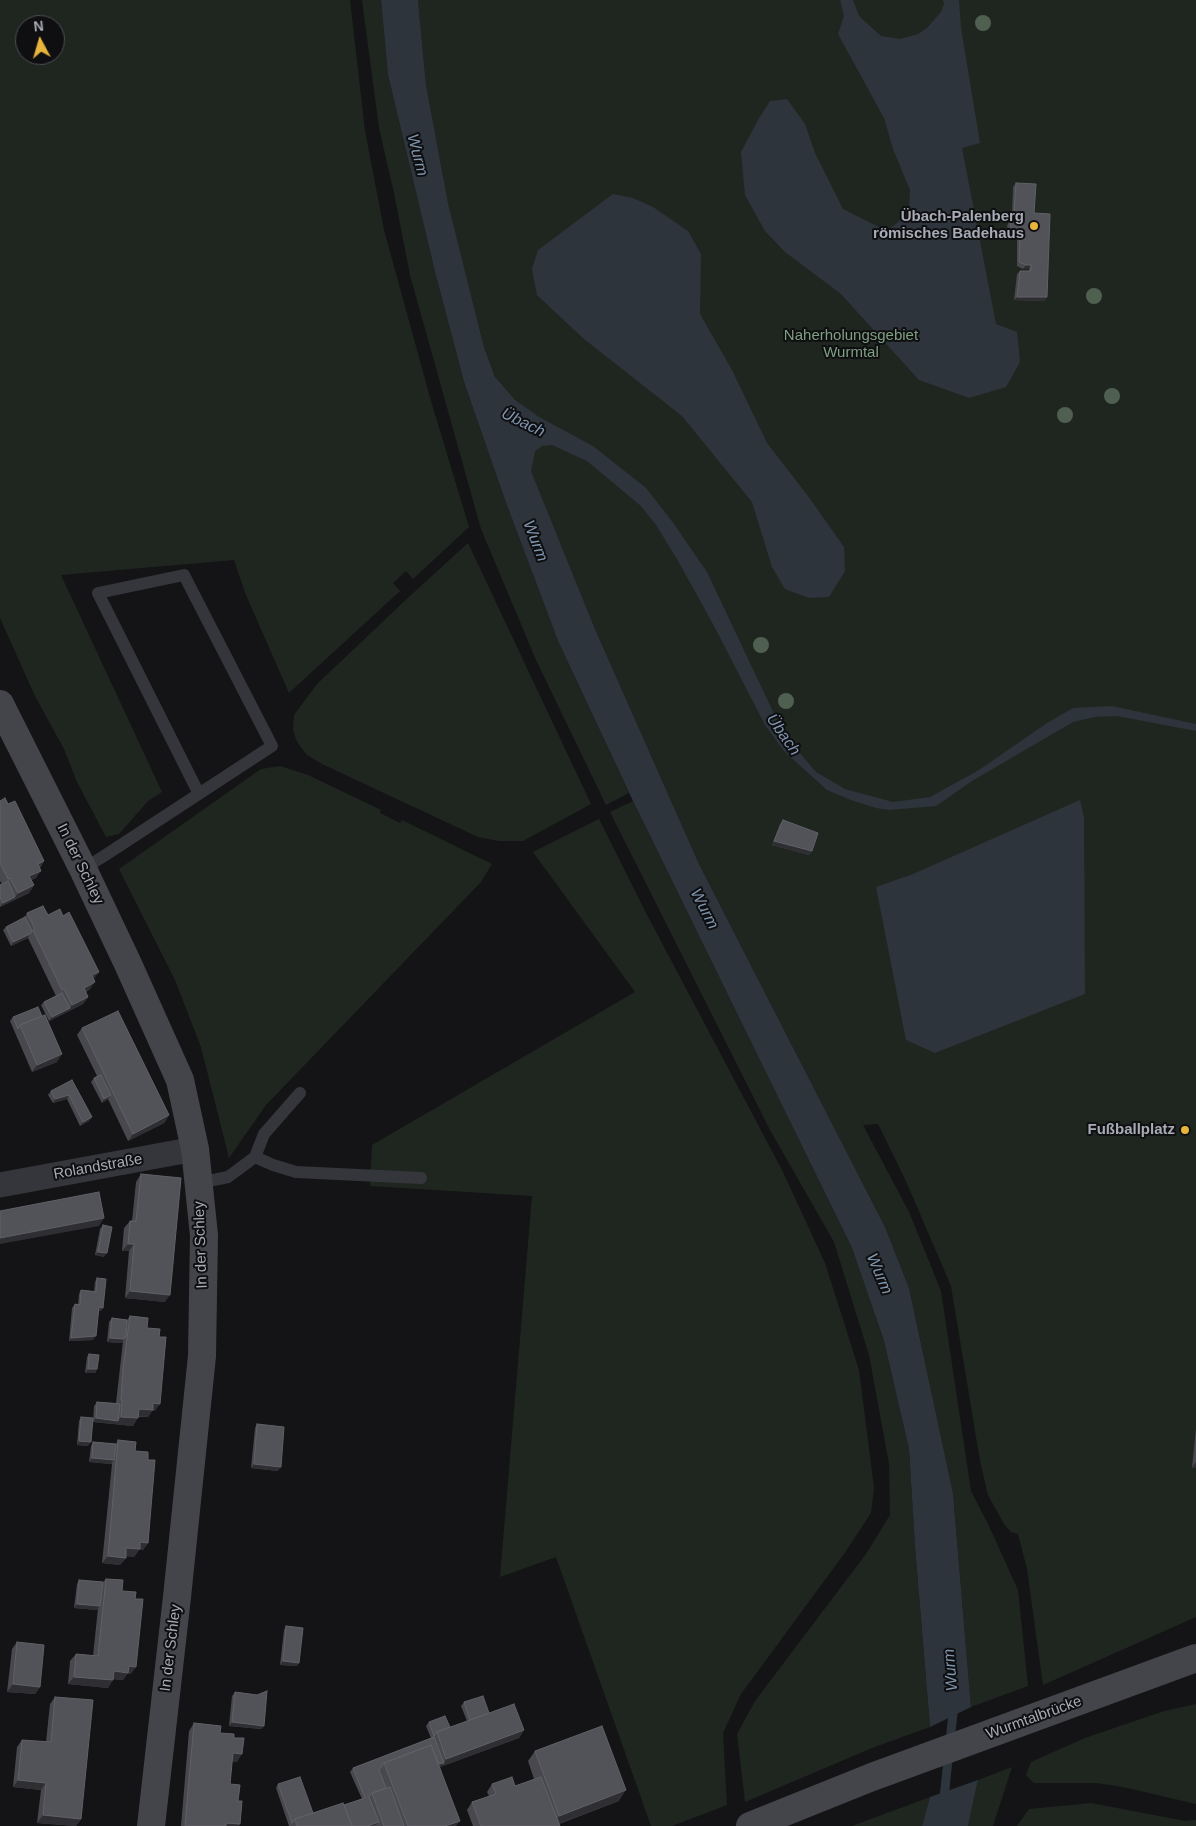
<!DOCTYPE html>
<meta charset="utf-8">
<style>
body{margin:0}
#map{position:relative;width:1196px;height:1826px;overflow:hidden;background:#141416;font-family:Arial,sans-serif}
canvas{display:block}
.north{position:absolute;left:15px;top:15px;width:50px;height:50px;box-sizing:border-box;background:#0f0f11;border:1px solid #4c4d53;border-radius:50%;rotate:354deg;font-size:14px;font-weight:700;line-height:20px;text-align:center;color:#a7abb5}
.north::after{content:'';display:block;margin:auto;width:18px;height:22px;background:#e8b53b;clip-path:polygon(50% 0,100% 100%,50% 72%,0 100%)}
</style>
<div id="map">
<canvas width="1196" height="1826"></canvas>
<div class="north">N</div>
</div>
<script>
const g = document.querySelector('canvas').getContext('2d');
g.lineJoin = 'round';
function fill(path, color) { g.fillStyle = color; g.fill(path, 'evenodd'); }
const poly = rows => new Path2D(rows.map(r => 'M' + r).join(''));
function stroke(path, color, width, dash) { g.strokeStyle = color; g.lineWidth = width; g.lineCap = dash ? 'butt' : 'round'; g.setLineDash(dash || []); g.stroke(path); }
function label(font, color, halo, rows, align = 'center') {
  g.font = font + ' Arial,sans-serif'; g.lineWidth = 4; g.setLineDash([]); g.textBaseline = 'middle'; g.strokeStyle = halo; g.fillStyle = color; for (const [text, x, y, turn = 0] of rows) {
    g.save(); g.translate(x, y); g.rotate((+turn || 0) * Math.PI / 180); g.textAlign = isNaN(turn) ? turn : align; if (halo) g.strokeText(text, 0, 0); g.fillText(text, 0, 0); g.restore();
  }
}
const green = poly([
 [0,0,350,0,365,131,384,230,431,401,469,527,413,579,406,571,393,583,400,591,289,693,246,595,234,560,61,575,162,792,148,801,119,834,106,837,77,782,64,749,35,696,0,618],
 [25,25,55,25,55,55,25,55],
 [362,0,381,0,388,75,435,272,464,382,505,500,558,641,629,793,606,805,536,660,481,529,410,275,394,193,379,128],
 [418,0,1196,0,1196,1617,1043,1685,1027,1569,1018,1534,1011,1532,1004,1524,988,1495,980,1461,951,1286,905,1179,878,1124,863,1125,909,1212,941,1291,971,1491,989,1526,1018,1590,1028,1686,971,1707,953,1493,909,1288,885,1227,699,864,595,629,525,457,484,347,448,204,426,85],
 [468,543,591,804,523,841,499,841,478,837,322,764,307,755,297,742,293,730,294,715,317,684,411,595],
 [280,766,308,775,381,810,380,813,400,823,402,820,492,864,481,882,266,1105,229,1158,201,1047,175,980,119,869,261,769],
 [633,801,852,1248,884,1341,909,1449,915,1547,930,1727,872,1748,745,1802,737,1734,755,1701,866,1554,890,1515,889,1464,869,1355,834,1242,770,1130,610,812],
 [599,819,645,911,783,1172,825,1263,859,1370,874,1488,871,1513,844,1554,741,1694,723,1733,727,1805,672,1826,651,1826,556,1557,500,1577,532,1196,370,1186,372,1145,635,992,533,852],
 [1196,1704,1196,1804,1123,1787,1096,1783,1034,1783,1026,1775,1031,1762,1085,1738,1164,1711],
 [1012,1767,993,1826,968,1826,978,1780],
 [930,1797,922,1826,852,1826],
 [1091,1803,1185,1821,1196,1820,1196,1826,1017,1826,1029,1809]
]);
const water = poly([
 [381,0,418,0,426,85,448,203,484,347,495,377,515,400,539,417,593,446,646,488,674,524,707,572,776,718,787,738,816,772,845,789,893,802,930,797,979,770,1047,723,1073,708,1112,706,1196,724,1196,731,1117,716,1095,717,1073,722,972,781,936,806,889,810,876,808,851,800,827,790,784,751,765,725,714,626,677,559,656,525,641,506,587,461,552,445,542,446,535,451,531,471,595,629,699,864,885,1227,909,1288,953,1493,971,1707,930,1727,915,1547,909,1449,884,1341,852,1248,633,801,558,641,505,500,464,382,435,272,388,75],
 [840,0,853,0,859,16,871,27,881,36,900,39,918,34,927,28,941,12,944,4,943,0,959,0,961,28,980,143,962,148,996,324,1017,332,1020,362,1006,387,969,398,919,380,841,294,785,252,765,231,745,195,741,152,758,120,770,101,787,99,805,124,815,153,843,209,887,231,909,213,910,190,893,149,884,118,838,34,844,16],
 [613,194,633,198,653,207,688,231,701,254,700,314,732,370,767,443,808,496,844,547,845,571,829,597,809,598,785,589,772,567,752,502,682,416,584,339,537,295,532,269,538,250],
 [1080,800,1084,818,1085,994,935,1053,906,1040,876,887,913,874],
 [978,1780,968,1826,922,1826,930,1797]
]);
const stream = poly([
 [941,1826,954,1704]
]);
const lane = poly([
 [83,869,104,856,272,746,184,575,98,593,199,794],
 [255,1157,273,1165,296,1172,421,1178],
 [199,1183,228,1177,255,1157,264,1134,300,1093]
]);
const street = poly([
 [0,1185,195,1149]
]);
const secondary = poly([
 [0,704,83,869,128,964,180,1080,195,1149,204,1235,202,1356,177,1597,151,1826],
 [750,1826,872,1777,1196,1658]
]);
const trees = [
 [983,23],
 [1094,296],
 [1112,396],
 [1065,415],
 [761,645],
 [786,701]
];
const wall = poly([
 [1016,183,1034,213,1047,297,1044,301,1014,300,1017,274,1020,271,1029,271,1029,269,1023,269,1017,266,1017,237,1013,236,1009,232,1007,226,1012,215,1013,187],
 [0,801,8,804,44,861,40,868,36,878,31,880,34,885,29,893,0,907,0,885,2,884,0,881],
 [783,820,812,851,809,855,772,845,780,824],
 [27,913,48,915,94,979,90,989,86,992,88,997,83,1004,49,1021,41,1005,44,1002,56,996,28,938,11,946,3,930,6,927,25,917],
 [13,1017,57,1062,32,1072,10,1021],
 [82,1028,169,1115,164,1123,128,1141,108,1099,102,1103,91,1082,94,1078,97,1076,77,1035],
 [72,1080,89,1121,80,1126,67,1099,53,1103,48,1095,51,1091],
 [141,1174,165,1302,125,1298,129,1251,122,1251,124,1228,130,1221,132,1221,136,1182],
 [103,1225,104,1257,95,1255,100,1229],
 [97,1278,103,1308,101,1311,98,1311,93,1340,69,1341,72,1308,75,1304,78,1305,79,1294,81,1290,94,1291,95,1282],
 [130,1316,159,1337,155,1411,152,1411,148,1417,138,1417,133,1426,93,1422,94,1406,97,1402,116,1403,123,1341,122,1343,107,1342,109,1322,112,1318,127,1320],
 [89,1354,97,1369,95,1373,85,1373,87,1357],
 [81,1417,88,1446,77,1445,79,1421],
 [257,1424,278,1471,251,1468,255,1428],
 [1196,1428,1196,1468,1192,1468],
 [118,1440,135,1451,148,1460,148,1543,143,1550,139,1550,134,1557,126,1556,126,1558,120,1565,102,1563,112,1464,89,1462,91,1446,93,1442,116,1444],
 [106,1579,122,1591,131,1674,127,1674,123,1680,113,1679,108,1688,68,1684,70,1661,76,1654,93,1656,98,1608,97,1610,74,1608,77,1584,79,1580,103,1582],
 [286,1626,297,1666,280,1665,284,1630],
 [17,1642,40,1687,35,1694,7,1692,12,1649],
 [235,1692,264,1726,261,1729,229,1726,232,1696],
 [55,1697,81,1819,76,1826,37,1823,41,1790,13,1787,17,1747,22,1740,46,1742,50,1704],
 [464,1702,489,1713,524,1730,519,1738,440,1767,456,1826,289,1826,276,1788,278,1784,313,1813,344,1805,362,1799,350,1772,353,1768,431,1738,426,1726,429,1722,450,1727,467,1721,461,1706],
 [194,1723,220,1733,237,1762,232,1761,230,1784,238,1801,239,1826,181,1826,189,1731],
 [535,1751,619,1801,559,1824,560,1826,473,1826,467,1810,472,1802,489,1796,487,1792,492,1784,515,1786,534,1779,528,1761]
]);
const shadedWall = poly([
 [1016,232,1020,233,1017,237,1013,236],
 [1026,265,1031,265,1029,269,1023,269],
 [1017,297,1047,297,1044,301,1014,300],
 [774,841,812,851,809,855,772,845],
 [44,861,39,868,38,864],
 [41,871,36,878,24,884,29,876],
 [34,885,29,893,0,907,3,903,15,897,18,893],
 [30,934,28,938,11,946,13,942],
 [99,972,94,979,92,975],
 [95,982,90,989,79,995,84,988],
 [88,997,83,1004,49,1021,52,1017,70,1008,72,1005],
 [62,1054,57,1062,32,1072,37,1065],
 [69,1095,67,1099,53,1103,55,1099],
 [111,1095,108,1099,102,1103,104,1099],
 [169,1115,164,1123,128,1141,133,1134],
 [92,1117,89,1121,80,1126,83,1122],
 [104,1218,99,1226,0,1244,0,1238],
 [128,1244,134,1244,129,1251,122,1251],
 [98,1252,107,1253,104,1257,95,1255],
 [130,1291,170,1295,165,1302,125,1298],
 [99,1307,103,1308,101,1311,96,1311],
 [96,1336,93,1340,69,1341,71,1338],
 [110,1338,124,1339,122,1343,107,1342],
 [88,1369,97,1369,95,1373,85,1373],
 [153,1403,160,1404,155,1411,152,1411,148,1417,134,1416,139,1409],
 [121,1417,138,1418,133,1426,93,1422,96,1418,118,1421],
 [79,1441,91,1442,88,1446,77,1445],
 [92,1458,114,1460,111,1464,89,1462],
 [1196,1462,1196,1468,1192,1468],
 [254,1464,281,1467,278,1471,251,1468],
 [140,1542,148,1543,143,1550,139,1550,134,1557,121,1556,126,1548],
 [108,1556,126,1558,120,1565,102,1563],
 [77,1604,100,1606,97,1610,74,1608],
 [283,1661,299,1663,297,1666,280,1665],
 [129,1666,136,1667,131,1674,127,1674,123,1680,109,1679,114,1671],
 [74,1677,113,1680,108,1688,68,1684],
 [13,1684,40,1687,35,1694,7,1692],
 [232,1722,264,1726,261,1729,229,1726],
 [524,1730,519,1738,429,1771,432,1767,444,1763,446,1759],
 [233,1753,242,1754,237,1762,228,1760],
 [18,1780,46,1783,41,1790,13,1787],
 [626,1790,619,1801,552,1826,559,1816],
 [43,1815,81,1819,76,1826,37,1823],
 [460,1821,456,1826,445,1826],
 [379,1822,376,1825,367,1826],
 [226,1823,240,1824,239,1826,224,1826]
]);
const building = poly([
 [1016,183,1036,184,1034,213,1050,214,1047,297,1017,297,1020,271,1031,271,1031,265,1026,265,1019,262,1020,233,1016,232,1011,228,1010,222,1014,212,1016,183],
 [5,798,8,804,15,801,44,861,38,864,41,871,29,876,34,885,18,893,10,878,8,879,0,863,0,801,5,798],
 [783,820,818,833,812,851,774,841,783,820],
 [8,881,15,897,3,903,0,897,0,885,8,881],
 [43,906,48,915,60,909,63,916,69,912,99,972,92,975,95,982,84,988,88,997,72,1005,64,989,62,990,33,930,35,929,27,913,43,906],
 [25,917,32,931,30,934,13,942,6,927,25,917],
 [62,993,70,1008,52,1017,44,1002,62,993],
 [38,1007,42,1016,20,1025,18,1029,13,1017,38,1007],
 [118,1011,169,1115,133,1134,82,1028,118,1011],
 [45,1015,62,1054,37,1065,20,1025,45,1015],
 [101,1075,111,1095,104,1099,94,1078,101,1075],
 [72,1080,92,1117,83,1122,69,1095,55,1099,51,1091,72,1080],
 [141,1174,181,1178,170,1295,130,1291,134,1244,128,1244,130,1221,136,1221,141,1174],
 [99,1192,104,1218,0,1238,0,1211,99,1192],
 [103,1225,112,1227,107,1253,98,1252,103,1225],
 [97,1278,106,1279,103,1308,99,1307,96,1336,71,1338,75,1304,80,1305,81,1290,96,1292,97,1278],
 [130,1316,148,1318,147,1328,160,1329,159,1337,166,1337,160,1404,153,1403,153,1410,139,1409,138,1418,121,1417,122,1400,121,1400,123,1368,130,1316],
 [112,1318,127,1320,126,1337,124,1337,124,1339,110,1338,112,1318],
 [89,1354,99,1355,97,1369,88,1369,89,1354],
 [97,1402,120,1404,118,1421,96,1418,97,1402],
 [81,1417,93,1418,91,1442,79,1441,81,1417],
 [257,1424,284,1427,281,1467,254,1464,257,1424],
 [118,1440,136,1442,135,1451,148,1452,148,1460,155,1460,148,1543,140,1542,140,1549,126,1548,126,1558,108,1556,118,1440],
 [93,1442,116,1444,114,1460,92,1458,93,1442],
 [106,1579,123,1580,122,1591,136,1592,135,1599,143,1599,136,1667,129,1666,128,1673,114,1671,113,1680,74,1677,76,1654,98,1656,106,1579],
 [79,1580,103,1582,100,1606,77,1604,79,1580],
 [286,1626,303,1628,299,1663,283,1661,286,1626],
 [17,1642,44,1645,40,1687,13,1684,17,1642],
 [267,1691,264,1726,232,1722,235,1692,257,1695,267,1691],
 [483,1696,489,1713,470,1720,464,1702,483,1696],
 [55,1697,93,1700,81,1819,43,1815,46,1783,18,1780,22,1740,51,1742,55,1697],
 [514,1704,524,1730,446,1759,437,1732,514,1704],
 [445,1716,450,1727,437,1732,434,1736,429,1722,445,1716],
 [194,1723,221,1726,220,1733,234,1734,234,1738,244,1738,242,1754,233,1753,230,1784,240,1785,238,1801,242,1801,240,1824,226,1823,226,1826,185,1826,194,1723],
 [602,1726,626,1790,559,1816,535,1751,602,1726],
 [434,1737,444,1763,439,1764,431,1745,384,1763,379,1770,386,1788,372,1793,369,1797,379,1822,367,1826,352,1826,344,1805,365,1798,353,1768,434,1737],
 [431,1745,460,1821,445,1826,408,1826,384,1763,431,1745],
 [300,1777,313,1813,295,1819,292,1823,278,1784,300,1777],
 [512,1777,515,1786,541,1777,560,1826,481,1826,472,1802,496,1794,492,1784,512,1777],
 [390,1787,404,1826,384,1826,372,1793,390,1787],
 [343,1803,352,1826,297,1826,295,1819,343,1803]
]);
const markers = [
 [1034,226,5,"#e8b53b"],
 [1185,1130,5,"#e8b53b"]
];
const poiNames = [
 ["Übach-Palenberg",1024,217],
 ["römisches Badehaus",1024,234],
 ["Fußballplatz",1175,1130]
];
const parkNames = [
 ["Naherholungsgebiet",851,336],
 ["Wurmtal",851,353]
];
const streetNames = [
 ["In der Schley",80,864,64],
 ["Rolandstraße",98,1167,-10],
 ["In der Schley",201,1245,-92],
 ["In der Schley",171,1648,-83],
 ["Wurmtalbrücke",1034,1718,-20]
];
const waterNames = [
 ["Wurm",417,155,75],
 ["Übach",523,423,26],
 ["Wurm",535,541,69],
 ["Übach",783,735,55],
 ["Wurm",704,909,63],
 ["Wurm",879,1274,67],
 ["Wurm",951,1670,-95]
];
fill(green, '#1f2620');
fill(water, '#2d343b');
stroke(stream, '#2d343b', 9);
stroke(lane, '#35363b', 12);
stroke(street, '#35363b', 25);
stroke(secondary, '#44454b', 28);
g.fillStyle = '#4f6051';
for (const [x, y] of trees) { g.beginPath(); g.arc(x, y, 8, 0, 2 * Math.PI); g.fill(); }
fill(wall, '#48484e');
fill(shadedWall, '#2f2f33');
fill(building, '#525359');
stroke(building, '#606167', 1);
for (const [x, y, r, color] of markers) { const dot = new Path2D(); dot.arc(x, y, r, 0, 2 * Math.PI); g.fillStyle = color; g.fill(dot); stroke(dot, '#0f0f11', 2); }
label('bold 15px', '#a7abb5', '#0f0f11', poiNames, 'right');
label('15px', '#7f9f82', '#0f0f11', parkNames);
label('15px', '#a7abb5', '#0f0f11', streetNames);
label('italic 16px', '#7f96af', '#0f0f11', waterNames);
</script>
